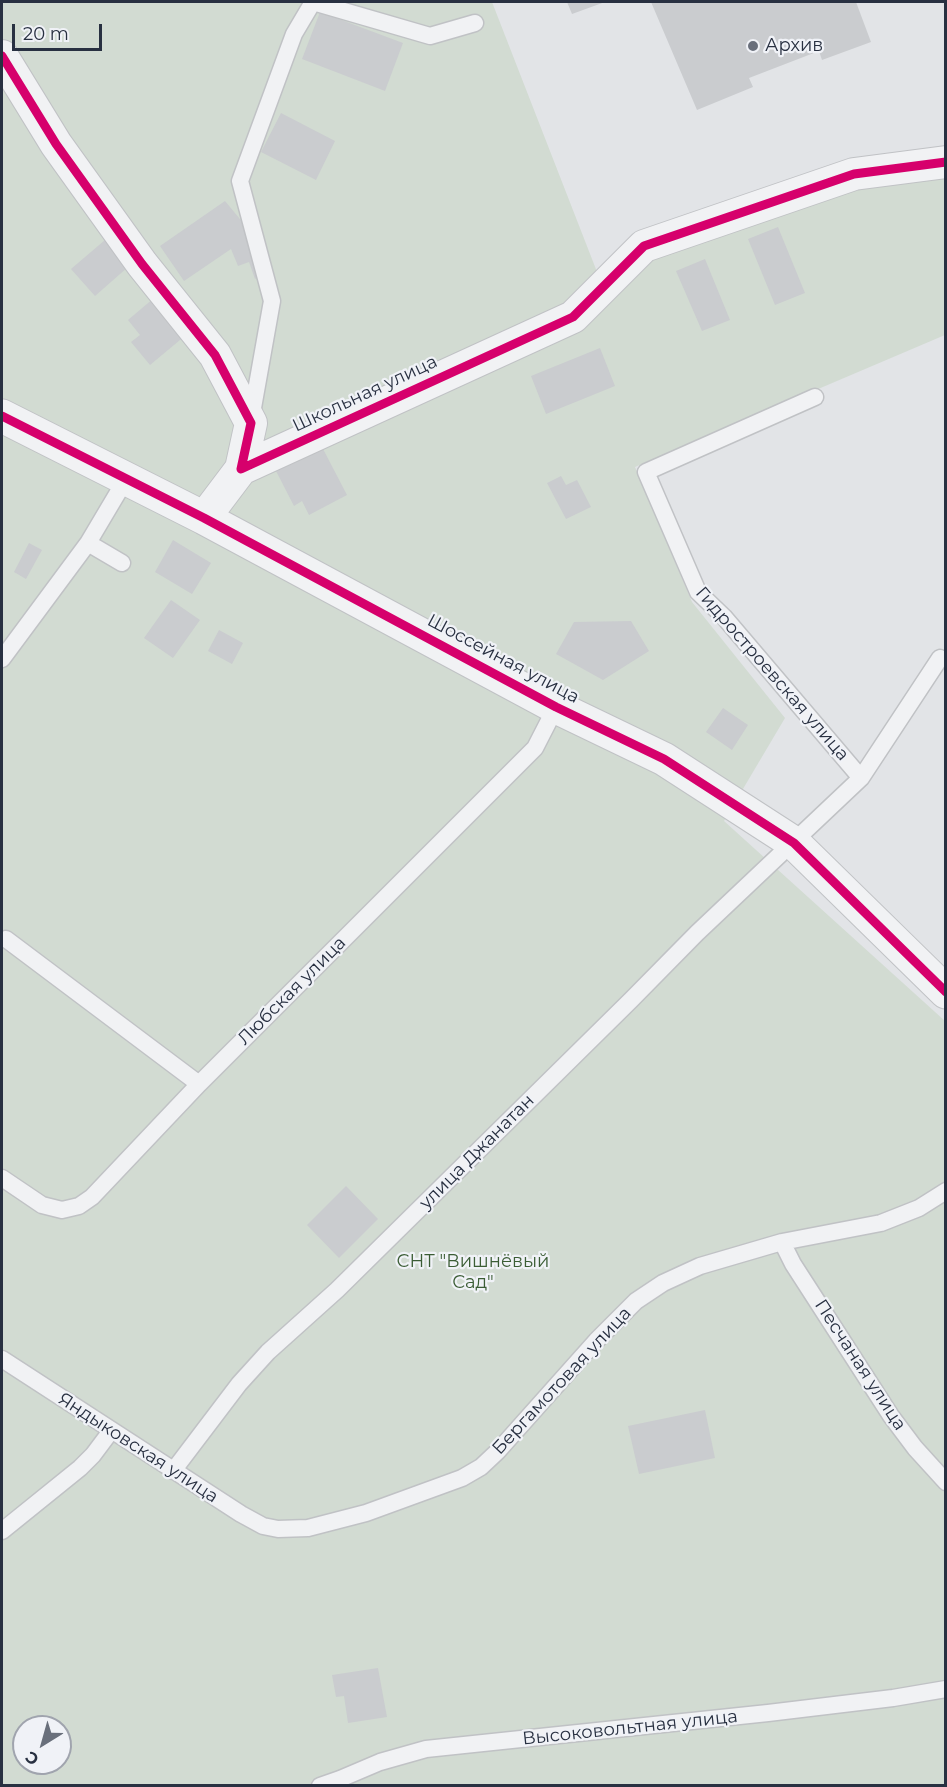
<!DOCTYPE html>
<meta charset="utf-8">
<style>
body{margin:0}
#map{position:relative;width:947px;height:1787px;overflow:hidden;background:#e2e4e7;font-family:Montserrat,sans-serif}
canvas{display:block}
.frame{position:absolute;inset:0;border:3px solid #283041;pointer-events:none}
.north{position:absolute;left:12px;top:1715px;width:60px;height:60px;box-sizing:border-box;background:#f0f2f7;border:2px solid #a0a4ae;border-radius:50%;rotate:217deg;font-size:16px;font-weight:700;line-height:24px;text-align:center;color:#283041}
.north::after{content:'';display:block;margin:auto;width:21px;height:27px;background:#696f7b;clip-path:polygon(50% 0,100% 100%,50% 72%,0 100%)}
.scale{position:absolute;left:12px;top:24px;width:90px;height:27px;box-sizing:border-box;border:3px solid #283041;border-top:0;padding-left:8px;font-size:18px;line-height:21px;white-space:nowrap;color:#283041;-webkit-text-stroke:4px #f0f2f7;paint-order:stroke}
</style>
<div id="map">
<canvas width="947" height="1787"></canvas>
<div class="frame"></div>
<div class="north">С</div>
<div class="scale">20 m</div>
</div>
<script>
const g = document.querySelector('canvas').getContext('2d');
g.lineJoin = 'round';
function fill(path, color) { g.fillStyle = color; g.fill(path, 'evenodd'); }
const poly = rows => new Path2D(rows.map(r => 'M' + r).join(''));
function stroke(path, color, width, dash) { g.strokeStyle = color; g.lineWidth = width; g.lineCap = dash ? 'butt' : 'round'; g.setLineDash(dash || []); g.stroke(path); }
function label(font, color, halo, rows, align = 'center') {
  g.font = font + ' Montserrat,sans-serif'; g.lineWidth = 4.5; g.setLineDash([]); g.textBaseline = 'middle'; g.strokeStyle = halo; g.fillStyle = color; for (const [text, x, y, turn = 0] of rows) {
    g.save(); g.translate(x, y); g.rotate((+turn || 0) * Math.PI / 180); g.textAlign = isNaN(turn) ? turn : align; if (halo) g.strokeText(text, 0, 0); g.fillText(text, 0, 0); g.restore();
  }
}
const green = poly([
 [2,2,492,2,599,277,945,157,945,335,635,467,692,602,785,718,724,821,945,1021,945,1785,2,1786],
 [24,1727,60,1727,60,1763,24,1763]
]);
const building = poly([
 [567,2,605,2,572,14],
 [651,2,856,2,871,42,822,60,819,51,749,78,753,87,697,110],
 [320,12,403,43,385,91,302,59],
 [281,113,335,141,316,180,261,152],
 [225,201,254,236,265,272,255,279,249,262,238,266,231,249,184,281,160,246],
 [778,227,805,293,775,305,748,239],
 [105,240,128,267,95,296,71,269],
 [705,259,730,320,702,331,676,271],
 [154,298,186,335,150,365,131,342,140,335,128,320],
 [600,348,615,386,546,414,531,376],
 [322,447,347,495,309,515,302,501,294,506,276,471],
 [561,476,566,485,577,480,591,507,566,519,547,483],
 [173,540,211,563,192,594,155,572],
 [29,543,42,550,26,579,14,572],
 [171,600,200,620,173,658,144,638],
 [631,621,649,651,603,680,556,654,574,622],
 [219,630,243,643,232,664,208,651],
 [723,708,748,725,732,750,706,732],
 [346,1186,378,1219,339,1258,307,1225],
 [705,1410,715,1458,639,1474,628,1426],
 [378,1668,387,1717,348,1723,344,1696,336,1697,332,1675]
]);
const service = poly([
 [313,2,430,36,475,23],
 [815,397,646,472,698,592,724,617,861,778],
 [251,419,272,301,240,181,294,34,313,2],
 [88,543,122,563],
 [2,659,88,543,126,479],
 [6,939,199,1084],
 [2,1178,42,1205,62,1210,79,1206,92,1197,199,1084,535,748,556,707],
 [782,1242,793,1264,891,1416,915,1448,946,1482],
 [2,1359,241,1514,263,1526,278,1529,308,1528,366,1513,462,1478,481,1467,498,1451,596,1341,636,1301,663,1283,700,1266,782,1242,881,1223,919,1208,946,1191],
 [173,1471,239,1384,268,1352,337,1290,631,1000,697,933,861,778,940,658],
 [2,1531,80,1468,93,1455,111,1431],
 [320,1786,340,1779,380,1762,426,1749,768,1713,893,1698,946,1689]
]);
const minor = poly([
 [2,56,56,144,142,264,215,355,251,423,241,469,573,317,644,246,854,174,946,162],
 [204,518,241,469]
]);
const tertiary = poly([
 [2,416,204,518,556,707,664,759,794,843,946,992]
]);
const cycleway = poly([
 [2,56,56,144,142,264,215,355,251,423,241,469,573,317,644,246,854,174,946,162],
 [2,416,204,518,556,707,664,759,794,843,946,992]
]);
const markers = [
 [753,46,6,"#696f7b"]
];
const poiNames = [
 ["Архив",765,46]
];
const streetNames = [
 ["Школьная улица",365,394,-25],
 ["Шоссейная улица",503,659,28],
 ["Гидростроевская улица",772,674,49],
 ["Любская улица",292,991,-45],
 ["улица Джанатан",477,1152,-45],
 ["Песчаная улица",860,1365,57],
 ["Бергамотовая улица",562,1381,-47],
 ["Яндыковская улица",138,1448,33],
 ["Высоковольтная улица",630,1728,-6]
];
const parkNames = [
 ["СНТ \"Вишнёвый",473,1262],
 ["Сад\"",473,1283]
];
fill(green, '#d2dbd2');
fill(building, '#cacccf');
stroke(service, '#c0c2c5', 19);
stroke(minor, '#c0c2c5', 34);
stroke(tertiary, '#c0c2c5', 35);
stroke(service, '#f1f2f4', 16);
stroke(minor, '#f1f2f4', 32);
stroke(tertiary, '#f1f2f4', 33);
stroke(cycleway, '#d6006c', 9);
for (const [x, y, r, color] of markers) { const dot = new Path2D(); dot.arc(x, y, r, 0, 2 * Math.PI); g.fillStyle = color; g.fill(dot); stroke(dot, '#f0f2f7', 2); }
label('18px', '#283041', '#f0f2f7', poiNames, 'left');
label('18px', '#283041', '#f0f2f7', streetNames);
label('18px', '#3b5d35', '#f0f2f7', parkNames);
</script>
